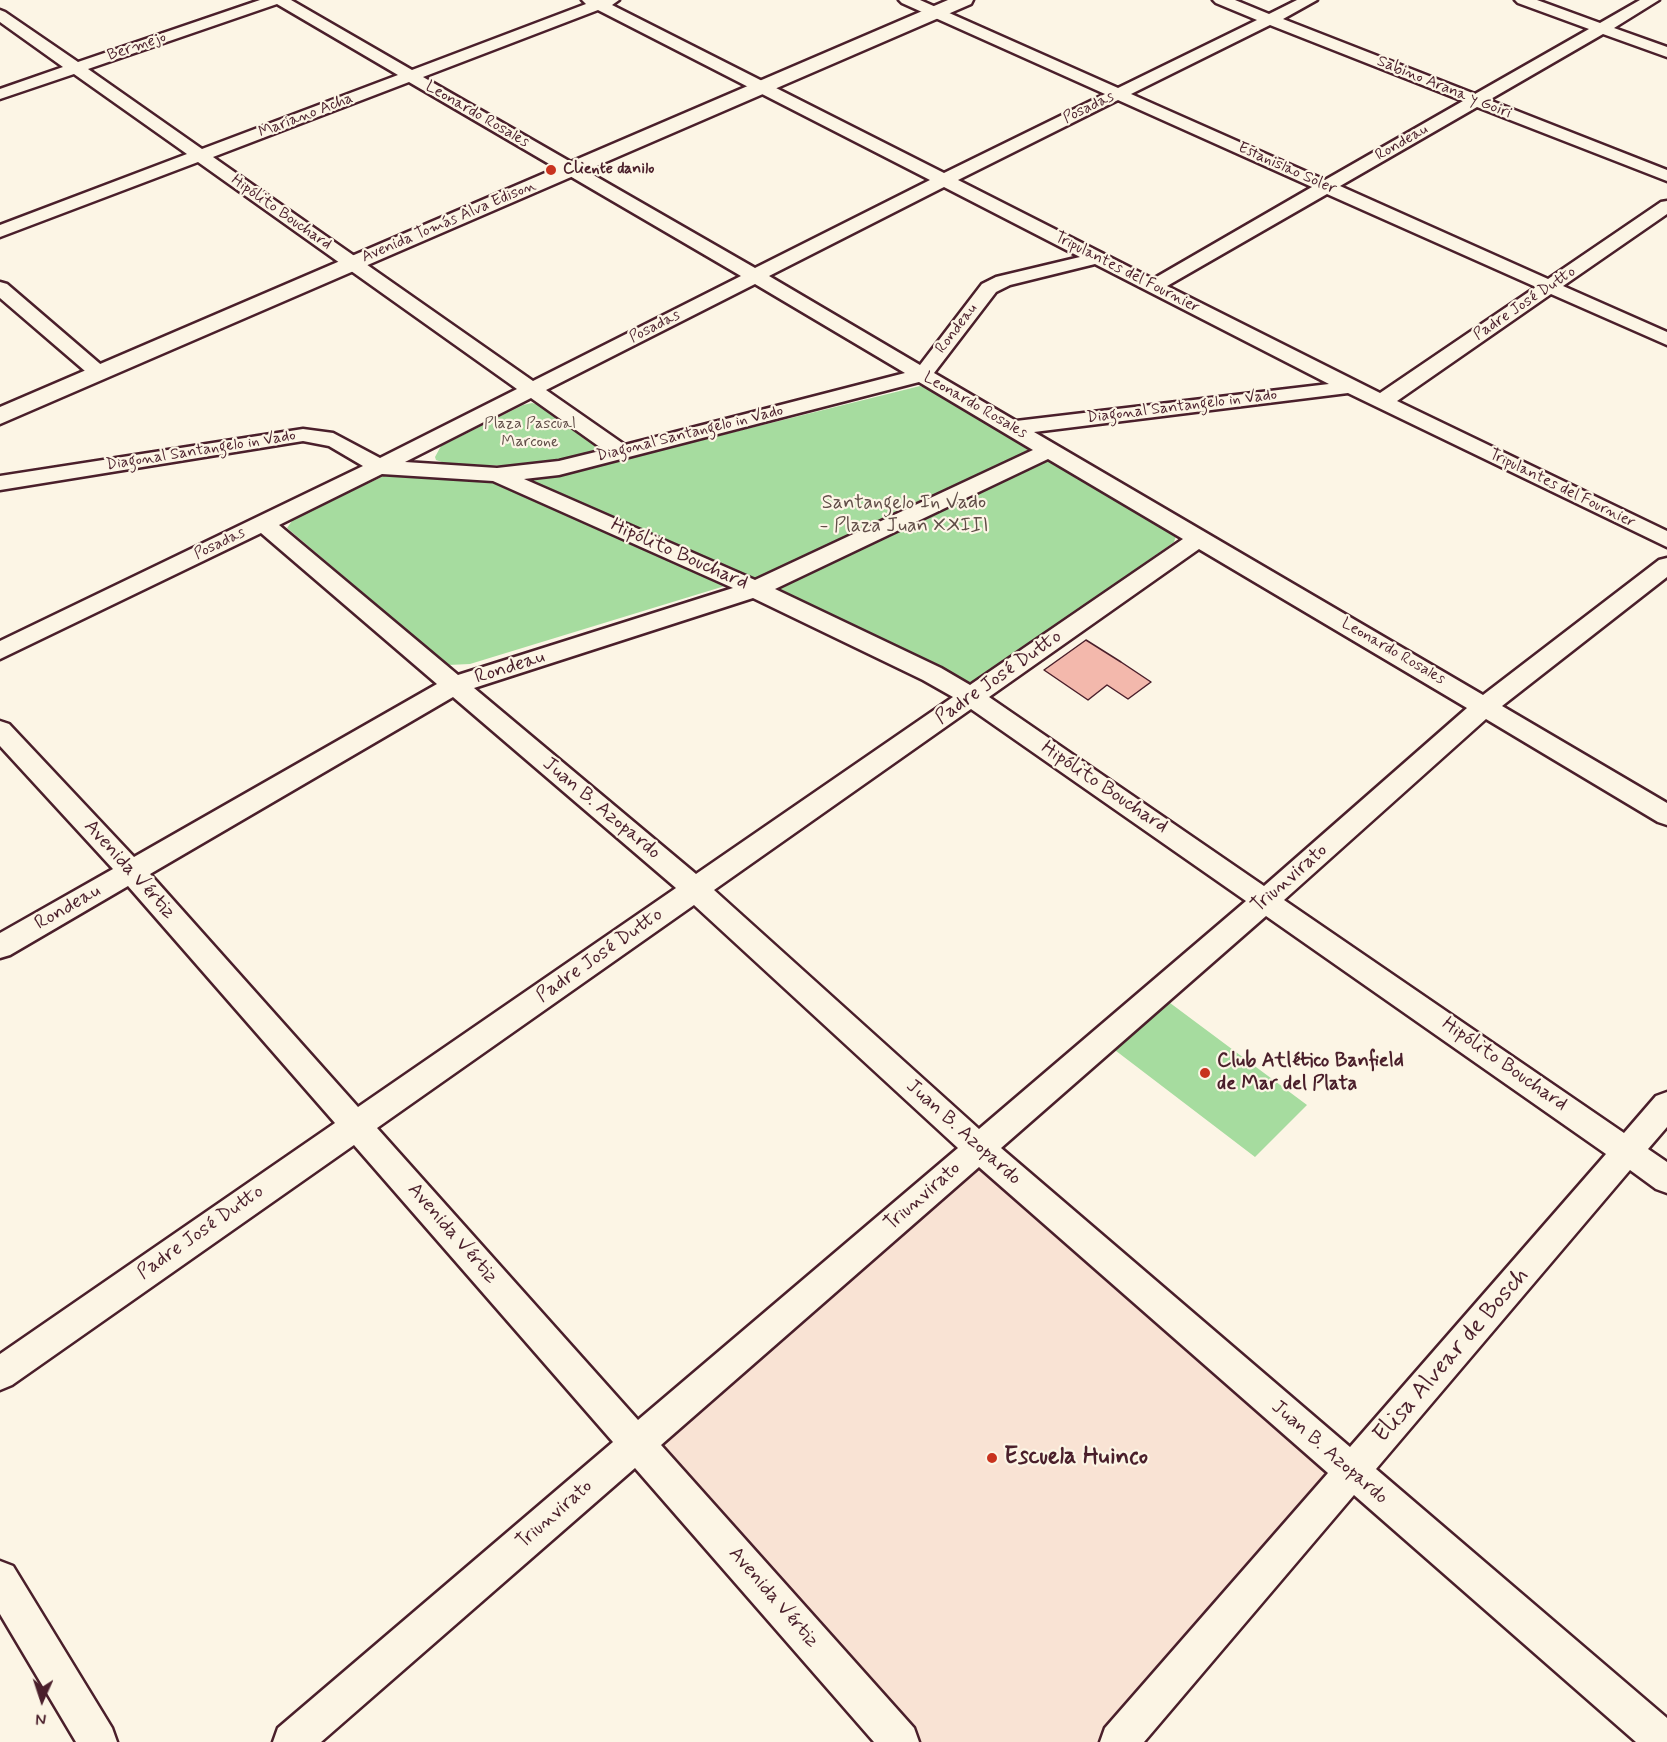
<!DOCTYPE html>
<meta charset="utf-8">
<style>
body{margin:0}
#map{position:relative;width:1667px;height:1742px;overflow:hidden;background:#fcf5e5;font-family:Mynerve,sans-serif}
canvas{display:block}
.north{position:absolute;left:12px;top:1670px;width:60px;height:60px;-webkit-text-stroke:4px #fcf5e5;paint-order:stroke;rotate:183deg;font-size:16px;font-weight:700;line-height:24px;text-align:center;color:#4a1f2b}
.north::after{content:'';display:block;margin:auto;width:21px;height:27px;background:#4a1f2b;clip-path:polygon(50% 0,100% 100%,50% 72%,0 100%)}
</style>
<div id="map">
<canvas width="1667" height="1742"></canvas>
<div class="north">N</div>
</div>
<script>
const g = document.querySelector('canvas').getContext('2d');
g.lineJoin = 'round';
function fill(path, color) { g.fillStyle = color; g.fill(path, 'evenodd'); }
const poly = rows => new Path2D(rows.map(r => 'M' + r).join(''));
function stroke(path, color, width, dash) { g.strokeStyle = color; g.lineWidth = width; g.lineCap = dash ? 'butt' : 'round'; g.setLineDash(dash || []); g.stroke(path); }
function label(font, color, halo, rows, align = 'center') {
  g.font = font + ' Mynerve,sans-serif'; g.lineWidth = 4.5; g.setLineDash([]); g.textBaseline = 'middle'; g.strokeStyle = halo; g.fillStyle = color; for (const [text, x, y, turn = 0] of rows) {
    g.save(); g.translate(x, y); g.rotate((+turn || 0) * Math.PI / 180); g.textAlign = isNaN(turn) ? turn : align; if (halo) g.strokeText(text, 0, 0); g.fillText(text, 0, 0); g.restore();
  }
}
const built = poly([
 [979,1148,1351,1472,1119,1742,900,1742,637,1444]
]);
const green = poly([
 [920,386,931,389,1174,532,1176,536,1174,542,975,683,965,683,751,578,470,664,448,665,287,528,294,518,386,475,518,480,569,473],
 [532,403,540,405,595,442,597,448,590,453,560,461,517,466,448,464,436,460,435,457,441,446,523,405],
 [1158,994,1307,1105,1255,1157,1103,1041]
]);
const building = poly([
 [1086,640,1121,662,1151,682,1128,699,1107,685,1088,700,1044,670,1086,640]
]);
const minor = poly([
 [260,0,291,0,412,70,586,4,582,0,619,0,612,5,944,173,1105,94,902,3,899,0,920,0,1118,88,1257,20,1216,3,1213,0,1235,0,1269,14,1297,0,1317,0,1283,19,1475,94,1589,29,1518,3,1515,0,1537,0,1600,23,1640,0,1659,0,1614,28,1667,47,1667,57,1603,34,1489,100,1667,170,1667,181,1477,107,1340,186,1548,279,1661,202,1667,201,1667,214,1563,286,1667,332,1667,345,1551,294,1397,401,1667,531,1667,547,1348,393,1034,432,1483,695,1659,560,1667,558,1667,577,1502,706,1667,803,1667,825,1658,822,1486,719,1284,900,1624,1133,1656,1096,1667,1092,1667,1127,1648,1149,1667,1162,1667,1193,1656,1189,1630,1170,1376,1469,1667,1718,1667,1742,1636,1742,1354,1495,1144,1742,1100,1742,1105,1728,1328,1473,979,1167,661,1445,914,1728,919,1742,874,1742,635,1468,321,1742,273,1742,278,1728,613,1442,354,1145,12,1385,0,1390,0,1354,335,1123,128,886,10,955,0,958,0,933,113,869,0,746,0,721,9,724,134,857,437,684,261,533,0,659,0,641,363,466,329,446,303,441,0,490,0,476,303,429,333,433,380,458,517,389,198,162,0,237,0,225,187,154,74,74,0,99,0,89,63,67,0,22,0,10,5,12,78,62,260,0],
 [277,4,398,75,202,149,88,69,277,4],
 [598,10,930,180,755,268,423,77,598,10],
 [1270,25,1463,101,1325,180,1131,94,1270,25],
 [409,82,741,276,533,381,213,157,409,82],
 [1118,100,1312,187,1153,279,958,180,1118,100],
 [944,187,1080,257,996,277,982,284,920,365,769,276,944,187],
 [1327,194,1536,287,1380,393,1167,286,1327,194],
 [1095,264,1329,384,1016,421,934,373,996,292,1010,285,1095,264],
 [755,284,905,373,625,445,546,390,755,284],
 [919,382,1033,450,755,580,524,479,559,475,919,382],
 [531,398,604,450,559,461,497,468,405,462,531,398],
 [1048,459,1183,539,970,685,941,668,775,589,1048,459],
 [382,474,493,481,733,588,458,675,279,525,382,474],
 [1199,549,1467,708,1264,886,989,697,1199,549],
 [753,598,923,680,953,697,696,874,474,688,753,598],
 [453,697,676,888,358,1107,150,874,453,697],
 [971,709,1246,901,979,1129,714,890,971,709],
 [694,905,958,1148,638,1420,377,1128,694,905],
 [1266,916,1606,1154,1350,1447,1001,1148,1266,916],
 [0,282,7,284,106,369,109,373,106,377,92,377,0,298,0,282],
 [0,1561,13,1566,112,1728,117,1742,76,1742,0,1614,0,1561]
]);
const major = poly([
 [948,0,973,0,971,4,0,424,0,407,948,0]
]);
const markers = [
 [551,170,6,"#c8321e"],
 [1205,1073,6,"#c8321e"],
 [992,1458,6,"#c8321e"]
];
const farStreetnames = [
 ["Bermejo",137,47,-19],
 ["Sabino Arana y Goiri",1444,88,22],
 ["Posadas",1089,108,-26],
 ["Leonardo Rosales",477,115,30],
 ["Mariano Acha",306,116,-21],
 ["Rondeau",1402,143,-30],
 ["Estanislao Soler",1287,169,24],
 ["Hipólito Bouchard",281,213,35],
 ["Avenida Tomás Alva Edison",449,222,-23],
 ["Tripulantes del Fournier",1127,273,27],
 ["Padre José Dutto",1525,304,-34],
 ["Posadas",655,327,-27],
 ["Rondeau",957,329,-53],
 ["Leonardo Rosales",975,406,30],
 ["Diagonal Santangelo in Vado",1182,407,-7],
 ["Diagonal Santangelo in Vado",690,434,-14],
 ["Diagonal Santangelo in Vado",201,451,-9],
 ["Tripulantes del Fournier",1562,489,26],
 ["Posadas",220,544,-26],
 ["Leonardo Rosales",1393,652,30]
];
const farPoinames = [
 ["Cliente danilo",563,170]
];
const farParknames = [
 ["Plaza Pascual",530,425],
 ["Marcone",530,443]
];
const parkNames = [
 ["Santangelo In Vado",904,504],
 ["- Plaza Juan XXIII",904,527]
];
const streetNames = [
 ["Hipólito Bouchard",679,555,24],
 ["Rondeau",510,668,-18],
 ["Padre José Dutto",999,678,-35],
 ["Hipólito Bouchard",1104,788,34],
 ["Juan B. Azopardo",601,809,40],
 ["Avenida Vértiz",129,870,48],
 ["Triunvirato",1290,879,-41],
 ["Rondeau",68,908,-30],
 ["Padre José Dutto",600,956,-35],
 ["Hipólito Bouchard",1504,1065,35],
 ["Juan B. Azopardo",963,1133,42],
 ["Triunvirato",923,1197,-41],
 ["Padre José Dutto",201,1233,-35],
 ["Avenida Vértiz",452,1234,49],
 ["Juan B. Azopardo",1329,1453,41],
 ["Triunvirato",555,1515,-41],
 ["Avenida Vértiz",773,1598,49]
];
const poiNames = [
 ["Club Atlético Banfield",1217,1062],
 ["de Mar del Plata",1217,1085]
];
const nearStreetnames = [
 ["Elisa Alvear de Bosch",1452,1356,-49]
];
const nearPoinames = [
 ["Escuela Huinco",1004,1458]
];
fill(built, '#f9e3d4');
fill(green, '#a6dc9f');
fill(building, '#f3b8ac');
stroke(building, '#4a1f2b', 1.5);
stroke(minor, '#4a1f2b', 5);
stroke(major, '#4a1f2b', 5);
fill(minor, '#fcf5e5');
fill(major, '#fcf5e5');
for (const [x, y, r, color] of markers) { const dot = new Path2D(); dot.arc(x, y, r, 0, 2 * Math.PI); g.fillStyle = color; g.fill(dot); stroke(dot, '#fcf5e5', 2); }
label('16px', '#4a1f2b', '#fcf5e5', farStreetnames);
label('bold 16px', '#4a1f2b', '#fcf5e5', farPoinames, 'left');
label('16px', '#614e48', '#fcf5e5', farParknames);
label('20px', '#614e48', '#fcf5e5', parkNames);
label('20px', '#4a1f2b', '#fcf5e5', streetNames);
label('bold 20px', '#4a1f2b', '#fcf5e5', poiNames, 'left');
label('24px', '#4a1f2b', '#fcf5e5', nearStreetnames);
label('bold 24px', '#4a1f2b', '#fcf5e5', nearPoinames, 'left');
</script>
